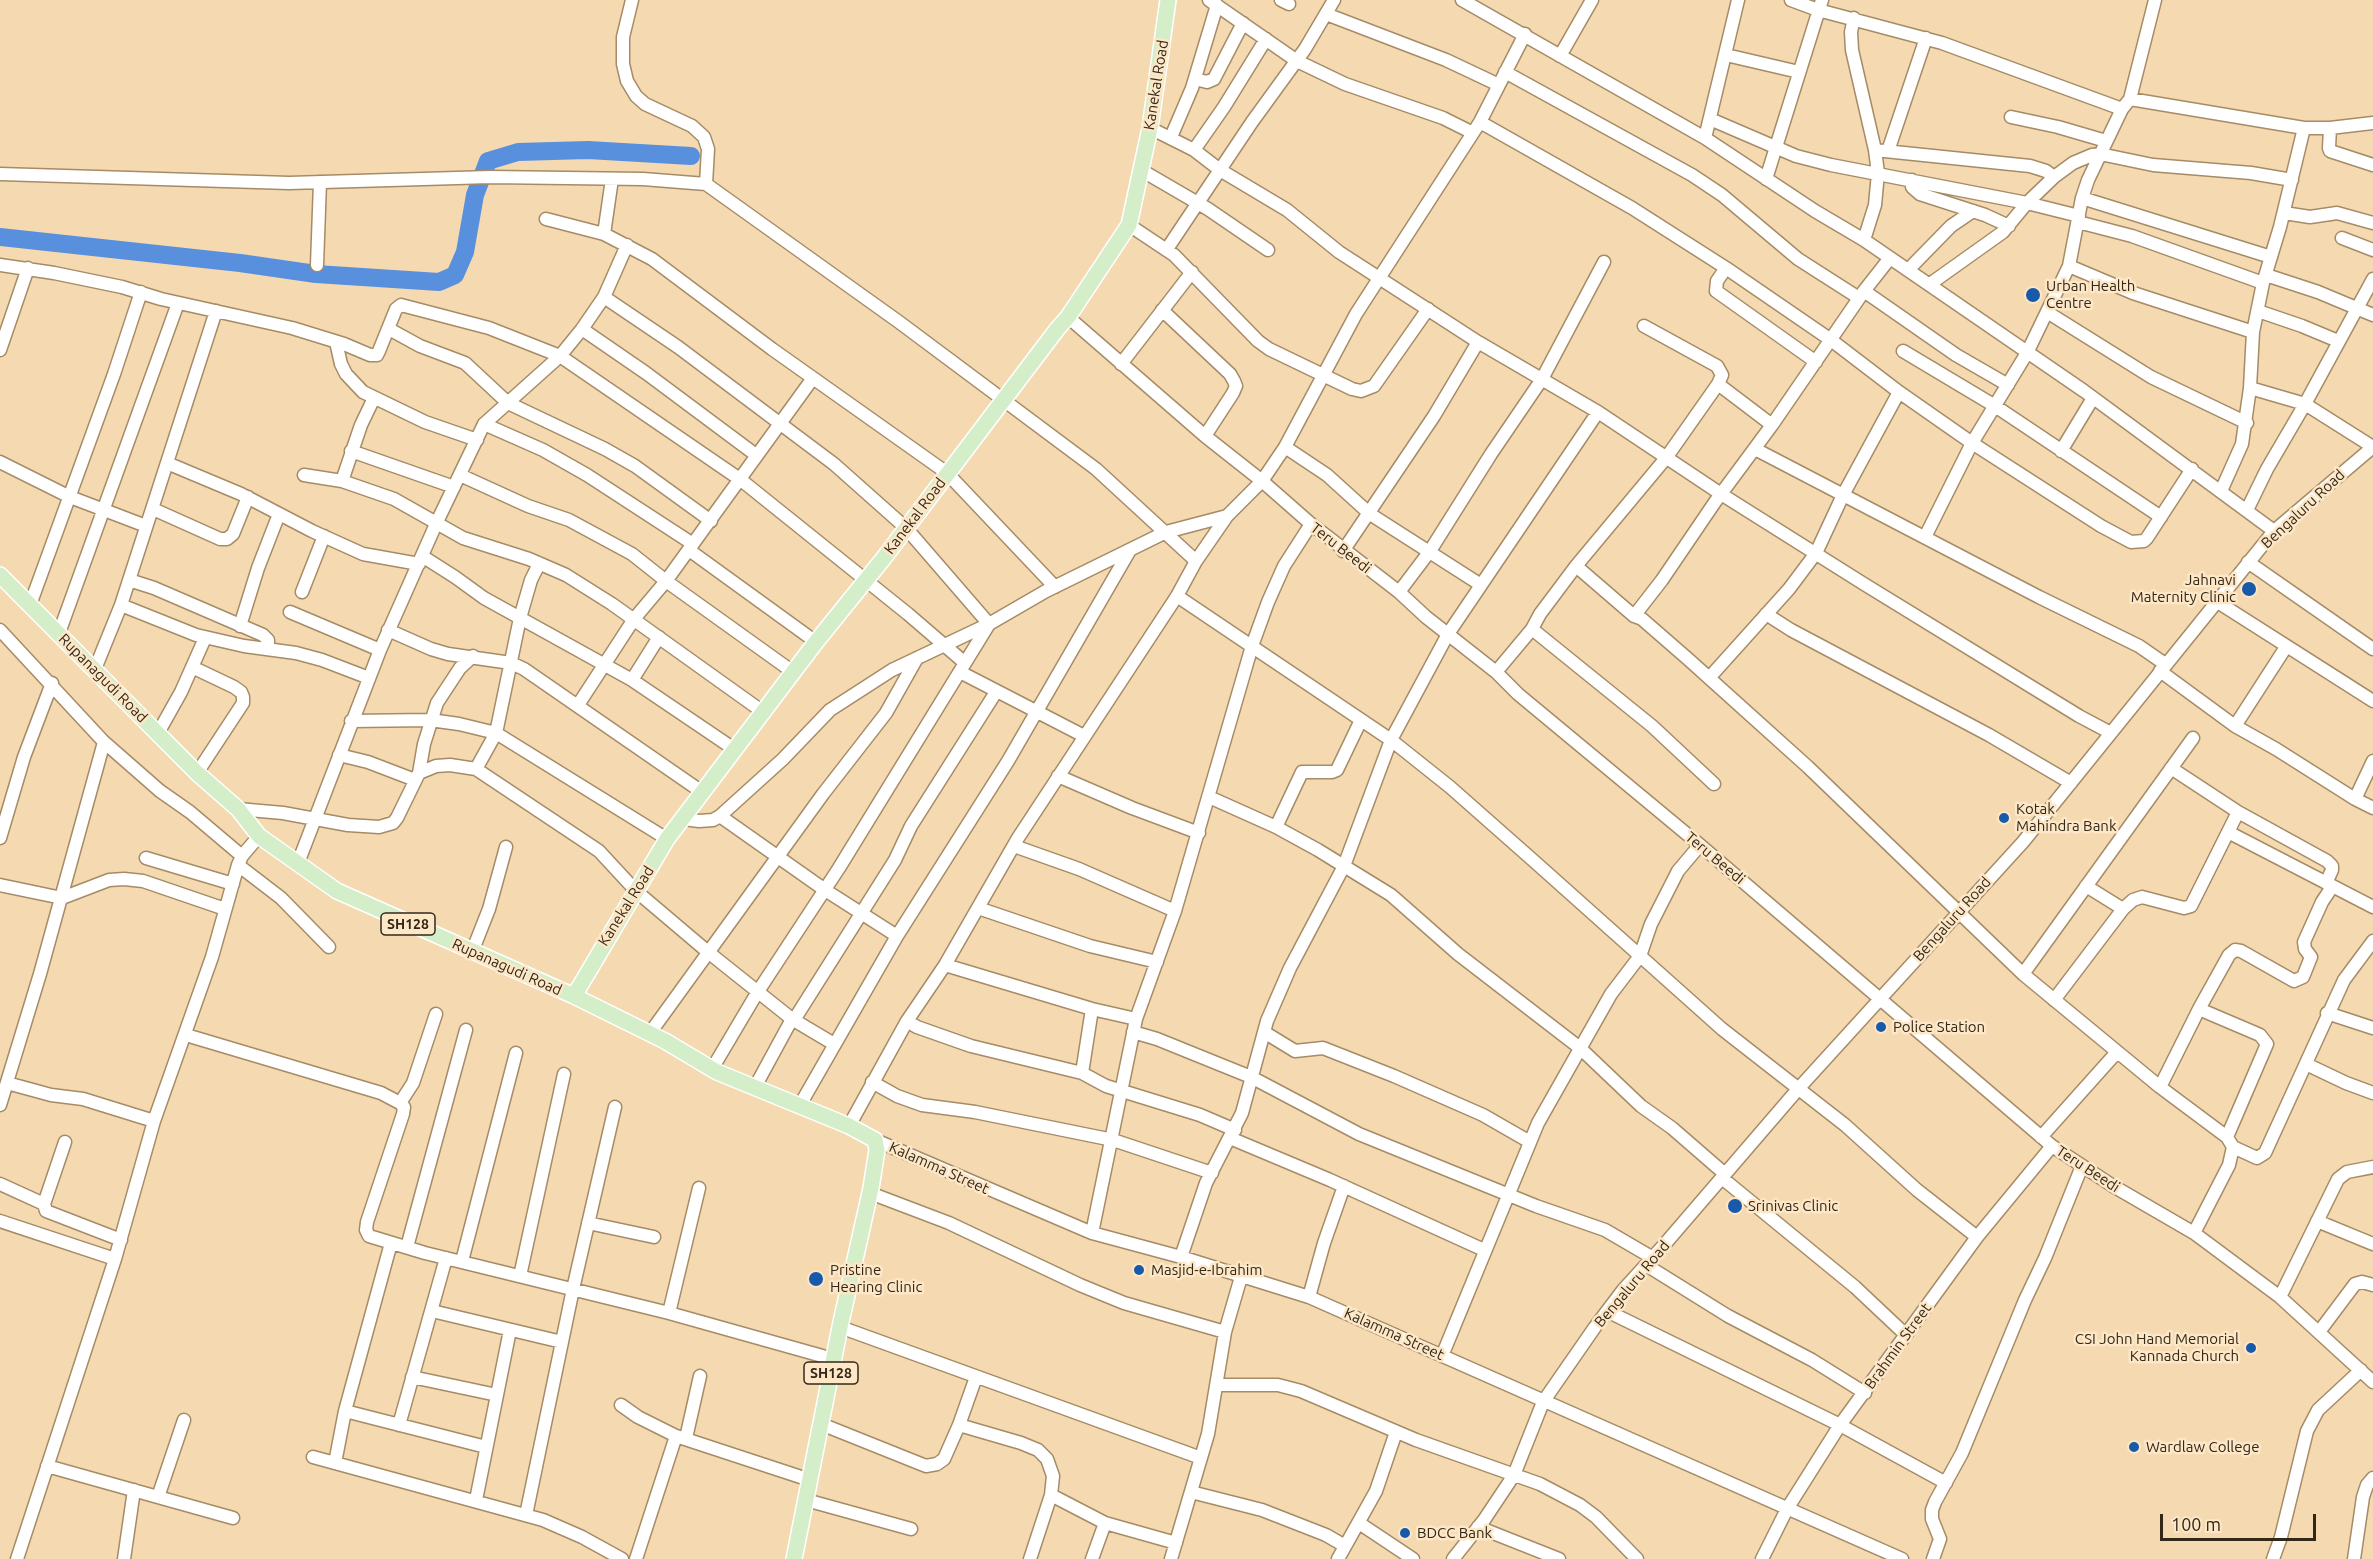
<!DOCTYPE html>
<style>
body{margin:0}
#map{position:relative;width:2373px;height:1559px;overflow:hidden;background:#f5d9b1;font-family:Ubuntu,sans-serif}
canvas{display:block}
.scale{position:absolute;left:2160px;top:1514px;width:156px;height:27px;box-sizing:border-box;border:3px solid #322818;border-top:0;padding-left:8px;font-size:18px;line-height:21px;white-space:nowrap;color:#322818;-webkit-text-stroke:4px #fde7c7;paint-order:stroke}
</style>
<div id="map">
<canvas width="2373" height="1559"></canvas>
<div class="scale">100 m</div>
</div>
<script>
const g = document.querySelector('canvas').getContext('2d');
g.lineJoin = 'round';
const poly = rows => new Path2D(rows.map(r => 'M' + r).join(''));
function stroke(path, color, width, dash) { g.strokeStyle = color; g.lineWidth = width; g.lineCap = dash ? 'butt' : 'round'; g.setLineDash(dash || []); g.stroke(path); }
function label(font, color, halo, rows, align = 'center') {
  g.font = font + ' Ubuntu,sans-serif'; g.lineWidth = 5; g.setLineDash([]); g.textBaseline = 'middle'; g.strokeStyle = halo; g.fillStyle = color; for (const [text, x, y, turn = 0] of rows) {
    g.save(); g.translate(x, y); g.rotate((+turn || 0) * Math.PI / 180); g.textAlign = isNaN(turn) ? turn : align; if (halo) g.strokeText(text, 0, 0); g.fillText(text, 0, 0); g.restore();
  }
}
const river = poly([
 [0,237,240,263,316,274,439,282,455,275,465,252,475,195,488,161,518,152,588,150,691,156]
]);
const minor = poly([
 [632,0,623,37,623,64,627,81,636,96,645,104,692,126,704,137,708,149,706,184],
 [1209,0,1297,61,1345,84,1443,118,1473,133],
 [1281,0,1289,4],
 [1462,0,1705,138,1815,211,1864,240,2084,391,2274,531],
 [1791,0,1818,10,1942,43,2122,109],
 [1326,14,1446,60,1499,85],
 [1854,18,1851,32,1852,50,1875,150,1878,173,1875,205,1864,240],
 [1726,55,1799,72],
 [1560,56,1592,0],
 [1505,72,1692,175,1722,195,1798,259,1859,298],
 [1195,79,1207,82,1214,79,1243,23],
 [2130,99,2155,0],
 [2011,117,2058,127,2106,141],
 [1710,119,1796,156,1831,165,2027,203,2079,216],
 [1480,122,1632,208,1726,268,1831,340,1899,392,1972,443,2101,526,2131,542,2144,541,2147,538,2192,469],
 [1150,128,1194,150,1220,170,1287,210,1339,252,1478,342,1598,412,1721,494,1864,584,2079,716,2111,733],
 [2330,128,2329,148,2330,151,2373,165],
 [1171,137,1192,88,1217,5],
 [1705,138,1738,0],
 [1194,150,1224,107,1266,39],
 [1875,150,2030,166,2046,171,2054,177],
 [1888,151,1926,38],
 [1141,170,1208,209,1268,250],
 [0,174,289,183,490,177,643,179,706,184,899,322,1096,469,1196,561],
 [1766,179,1822,0],
 [1912,180,1912,187,1920,194,1985,215,2009,226],
 [2082,198,2271,257],
 [2284,213,2310,217,2337,213,2373,223],
 [546,219,604,234,652,259,772,349,947,473,1055,587],
 [2078,222,2132,236,2263,283],
 [1129,225,1174,255,1258,341,1269,349,1352,389,1361,391,1374,386,1428,309],
 [604,234,612,179],
 [2342,238,2373,250],
 [1167,249,1252,122,1305,49,1334,0],
 [0,265,54,273,122,287,161,299,292,328,344,344,370,355,377,355,379,351,396,309,401,305,489,328,560,356,741,480,908,614,965,663],
 [317,265,320,182],
 [2069,266,2133,293,2253,332],
 [1726,268,1717,281,1716,291,1816,362],
 [1908,270,1951,226,1973,211],
 [2266,275,2318,292,2373,315],
 [1930,284,2003,232,2027,203,2054,177,2073,163,2092,155,2100,154,2153,165,2251,173,2292,180],
 [1864,291,1956,355,2008,385],
 [604,297,678,347,834,464,906,528,989,624,839,868,757,993,712,1069],
 [1162,310,1230,374,1234,381,1236,386,1233,393,1205,436],
 [2258,311,2302,326,2338,341],
 [2047,312,2151,377,2247,423],
 [1068,317,1205,436,1262,481,1311,524,1399,592,1426,617,1496,672,1518,694,1700,845,2052,1146,2113,1186,2194,1233,2280,1297,2373,1382],
 [389,329,420,346,465,363,508,403,605,449,635,466,711,521],
 [582,329,646,373,756,455],
 [336,342,341,364,346,374,363,392,425,422,477,440],
 [0,350,28,268],
 [1903,351,1995,406,2161,517],
 [1121,364,1192,272],
 [1718,384,1772,425],
 [484,424,543,450,587,475,693,544],
 [1285,447,1327,475,1370,514,1481,585],
 [1755,449,2039,597,2139,646,2165,664],
 [351,451,454,487],
 [2061,451,2093,398],
 [0,462,70,497,146,526],
 [167,463,241,494,312,531,363,554,419,564],
 [304,475,342,481,394,499,463,538,529,559,566,575,612,604,763,712],
 [460,475,528,506,569,520,632,554,666,581,793,672],
 [342,481,361,425,374,398],
 [2221,491,2242,444,2250,388,2253,332,2263,283,2280,227,2304,128],
 [153,509,220,539,227,539,233,534,248,497],
 [2247,510,2267,469,2305,404,2373,279],
 [1925,537,1972,443,2027,353,2069,266,2082,198,2088,180,2122,109,2130,99,2304,128,2330,128,2373,123],
 [689,550,816,642],
 [1343,551,1434,416,1478,342],
 [422,556,455,577,484,598,632,680,734,749],
 [2248,562,2373,649],
 [1576,566,1666,458,1718,384,1722,375,1717,366,1644,326],
 [129,580,154,588,263,635,268,640,268,649],
 [302,592,324,536],
 [1399,592,1430,551,1491,454,1542,379,1604,262],
 [1177,596,1391,740,1450,787,1535,862,1722,1029,1845,1125,1917,1190,1977,1237],
 [2216,601,2373,701],
 [30,605,114,374,141,292],
 [121,605,196,635,244,646,296,653,322,660,369,678],
 [290,612,380,650],
 [1766,614,1791,630,1989,735,2071,783],
 [1634,616,1662,580,1715,502,1772,425,1864,291,1890,258],
 [240,626,258,568,279,514],
 [1532,629,1652,726,1714,784],
 [0,630,104,742,160,791,190,812,242,856],
 [388,630,431,649,448,654,511,663,524,669,702,792],
 [59,633,178,303],
 [192,667,234,687,241,692,243,697,243,703,197,773],
 [95,669,121,605,216,311],
 [2160,671,2235,726,2286,647],
 [960,672,1084,736],
 [1496,672,1532,629,1540,614,1576,566,1634,616,1642,619,1688,659,1808,767,2023,974,2160,1087,2227,1137,2233,1147,2229,1165,2194,1233],
 [1709,678,1789,589,1816,553,1843,495,1899,392],
 [632,680,659,637],
 [578,705,634,619,666,581,813,378],
 [351,721,430,720,459,724,496,733,667,839],
 [2235,726,2276,749,2355,799,2373,761],
 [158,733,181,692,205,638],
 [339,755,368,762,415,780],
 [2171,768,2238,812,2327,861,2332,866,2332,870,2326,883],
 [476,769,496,733,520,618,531,580,539,564],
 [419,773,424,744,437,703,460,668,473,656],
 [1058,776,1132,808,1199,833],
 [1209,797,1276,827,1318,850,1391,895,1458,954,1580,1048,1641,1106,1672,1128,1725,1174],
 [2355,799,2373,808],
 [238,809,283,813,348,825,379,827,393,823,397,818,419,773,436,766,450,765,476,769,599,851,636,891,708,952,792,1019,834,1044],
 [720,816,825,890,897,936],
 [684,819,699,821,713,820,720,816,783,759,830,710,892,670,989,624,1046,591,1166,532,1227,516],
 [1276,827,1302,772,1332,772,1337,770,1361,720],
 [2228,832,2373,907],
 [0,838,24,757,52,683],
 [1014,846,1079,869,1175,911],
 [146,858,233,884],
 [298,863,380,650,436,524,484,424,560,356,582,329,604,297,627,245],
 [238,865,281,898,329,947],
 [0,885,62,898,109,880,124,879,143,881,225,909],
 [2086,886,2123,909],
 [978,908,1090,946,1157,962],
 [472,952,489,909,506,847],
 [945,965,1092,1009,1136,1019],
 [2023,974,2193,738],
 [2054,1000,2123,909,2133,900,2142,897,2184,908,2191,906,2238,812],
 [2199,1009,2260,1035,2267,1044,2227,1137],
 [2327,1013,2373,1028],
 [794,1020,895,860,911,826,996,692],
 [907,1021,917,1027,971,1046,1082,1073,1106,1086,1200,1115,1235,1130],
 [1133,1032,1157,1039,1251,1077,1359,1134,1536,1206,1605,1230,1653,1258],
 [1264,1032,1295,1051,1323,1048,1394,1076,1483,1115,1530,1142],
 [650,1033,823,794,886,713,917,658],
 [186,1035,381,1093,400,1103,404,1107,403,1114,367,1222,366,1230,369,1236,425,1253,669,1313,833,1359],
 [2306,1064,2346,1083,2373,1093],
 [1082,1073,1092,1009],
 [872,1082,897,1096,922,1105,975,1112,1113,1140,1212,1173],
 [7,1083,51,1095,83,1099,154,1121],
 [755,1087,792,1019],
 [2160,1087,2199,1009,2229,955,2235,950,2241,951,2294,981,2303,977,2311,957,2305,949,2304,942,2322,902,2332,887],
 [400,1103,413,1083,436,1014],
 [0,1105,40,974,104,742],
 [800,1105,897,936,1008,761,1130,550],
 [849,1126,907,1021,945,965,1018,838,1177,596,1196,561,1227,516,1262,481,1285,447,1356,314,1480,122,1525,34],
 [2041,1137,2117,1052],
 [1230,1138,1330,1180,1484,1250],
 [875,1140,1092,1233,1181,1257,1309,1297,1902,1559],
 [65,1142,44,1204,46,1211,121,1240],
 [2233,1147,2257,1158,2265,1153,2344,980,2373,941],
 [1722,1178,1855,1287,1906,1335],
 [0,1184,44,1204],
 [870,1193,949,1223,1080,1285,1124,1303,1225,1332],
 [0,1221,115,1259],
 [2317,1221,2373,1244],
 [588,1223,654,1237],
 [1092,1233,1136,1019,1175,911,1252,646,1268,602,1284,566,1311,524],
 [407,1247,466,1030],
 [1181,1257,1206,1183,1242,1113,1267,1021,1290,968,1344,866,1391,740,1448,634,1598,412],
 [462,1261,516,1053],
 [1646,1265,1728,1316,1812,1360,1865,1393],
 [520,1276,564,1074],
 [1309,1297,1324,1243,1344,1186],
 [2280,1297,2338,1179,2347,1172,2373,1167],
 [432,1311,562,1342],
 [1607,1311,1840,1425,1946,1483],
 [669,1313,699,1188],
 [840,1327,1201,1458],
 [2319,1332,2355,1284,2362,1282,2373,1285],
 [1442,1356,1538,1123,1611,994,1640,956,1651,924,1678,871,1700,845],
 [412,1377,497,1395],
 [1217,1385,1278,1385,1301,1391,1416,1440,1540,1484,1580,1505,1596,1517,1637,1559],
 [621,1405,638,1417,676,1436,810,1480],
 [345,1411,486,1447],
 [821,1424,926,1466,937,1464,944,1459,959,1425,976,1377],
 [399,1425,446,1258],
 [959,1425,1021,1443,1038,1450,1047,1459,1053,1476,1051,1495,1030,1559],
 [686,1438,700,1376],
 [313,1457,543,1520,582,1537,622,1559],
 [335,1463,345,1411,391,1243],
 [47,1466,233,1518],
 [1191,1492,1262,1510,1326,1535,1345,1546],
 [1051,1495,1105,1523,1176,1543],
 [158,1497,184,1420],
 [476,1500,510,1330],
 [806,1500,911,1529],
 [526,1515,573,1289,615,1107],
 [1359,1523,1413,1559],
 [1478,1527,1559,1559],
 [17,1559,115,1259,154,1121,212,957,238,865,242,856,259,836],
 [124,1559,134,1490],
 [636,1559,676,1436],
 [1092,1559,1105,1523],
 [1171,1559,1208,1434,1225,1332,1241,1277],
 [1338,1559,1376,1491,1396,1432],
 [1453,1559,1484,1520,1514,1475,1543,1402,1595,1327,1623,1290,1664,1245,1799,1088,2023,842,2274,531,2373,447,2305,404,2250,388],
 [1762,1559,1787,1509,1840,1425,1977,1237,2052,1146],
 [1933,1559,1940,1539,1932,1519,1932,1510,1935,1502,1962,1453,2025,1300,2045,1258,2082,1166],
 [2273,1559,2281,1537,2307,1431,2318,1410,2361,1370],
 [2354,1559,2363,1497,2367,1485,2373,1478]
]);
const major = poly([
 [0,575,197,773,238,809,259,836,337,891,574,996,665,1041,717,1072,849,1126,875,1140,877,1150,871,1188,841,1322,794,1559],
 [574,996,667,839,816,642,883,559,1058,328,1068,317,1129,225,1150,128,1168,0]
]);
const markers = [
 [2033,295,8,"#1959aa"],
 [2249,589,8,"#1959aa"],
 [2004,818,6,"#1959aa"],
 [1881,1027,6,"#1959aa"],
 [1735,1206,8,"#1959aa"],
 [1139,1270,6,"#1959aa"],
 [816,1279,8,"#1959aa"],
 [2251,1348,6,"#1959aa"],
 [2134,1447,6,"#1959aa"],
 [1405,1533,6,"#1959aa"]
];
const shields = [
 [408,924,54],
 [831,1373,54]
];
const shieldNames = [
 ["SH128",408,924],
 ["SH128",831,1373]
];
const streetNames = [
 ["Kanekal Road",1156,85,-81],
 ["Bengaluru Road",2303,509,-43],
 ["Kanekal Road",915,516,-53],
 ["Teru Beedi",1341,548,38],
 ["Rupanagudi Road",103,678,45],
 ["Teru Beedi",1715,858,40],
 ["Kanekal Road",626,906,-58],
 ["Bengaluru Road",1952,919,-48],
 ["Rupanagudi Road",507,967,24],
 ["Kalamma Street",939,1168,24],
 ["Teru Beedi",2088,1169,33],
 ["Bengaluru Road",1632,1284,-50],
 ["Kalamma Street",1394,1334,24],
 ["Brahmin Street",1898,1346,-54]
];
const poiNames = [
 ["Urban Health",2046,286],
 ["Centre",2046,303],
 ["Jahnavi",2236,580,"right"],
 ["Maternity Clinic",2236,597,"right"],
 ["Kotak",2016,809],
 ["Mahindra Bank",2016,826],
 ["Police Station",1893,1027],
 ["Srinivas Clinic",1748,1206],
 ["Pristine",830,1270],
 ["Hearing Clinic",830,1287],
 ["Masjid-e-Ibrahim",1151,1270],
 ["CSI John Hand Memorial",2239,1339,"right"],
 ["Kannada Church",2239,1356,"right"],
 ["Wardlaw College",2146,1447],
 ["BDCC Bank",1417,1533]
];
stroke(river, '#5890de', 18);
stroke(minor, '#a58b66', 15);
stroke(major, '#fff', 18);
stroke(minor, '#fff', 12);
stroke(major, '#d4eeca', 15);
for (const [x, y, r, color] of markers) { const dot = new Path2D(); dot.arc(x, y, r, 0, 2 * Math.PI); g.fillStyle = color; g.fill(dot); stroke(dot, '#fde7c7', 2); }
for (const [x, y, w] of shields) { const box = new Path2D(); box.roundRect(x - w / 2, y - 11, w, 22, 4.5); g.fillStyle = '#fde7c7'; g.fill(box); stroke(box, '#322818', 1.5); }
label('bold 14px', '#322818', null, shieldNames);
label('15px', '#322818', '#fde7c7', streetNames);
label('15px', '#322818', '#fde7c7', poiNames, 'left');
</script>
